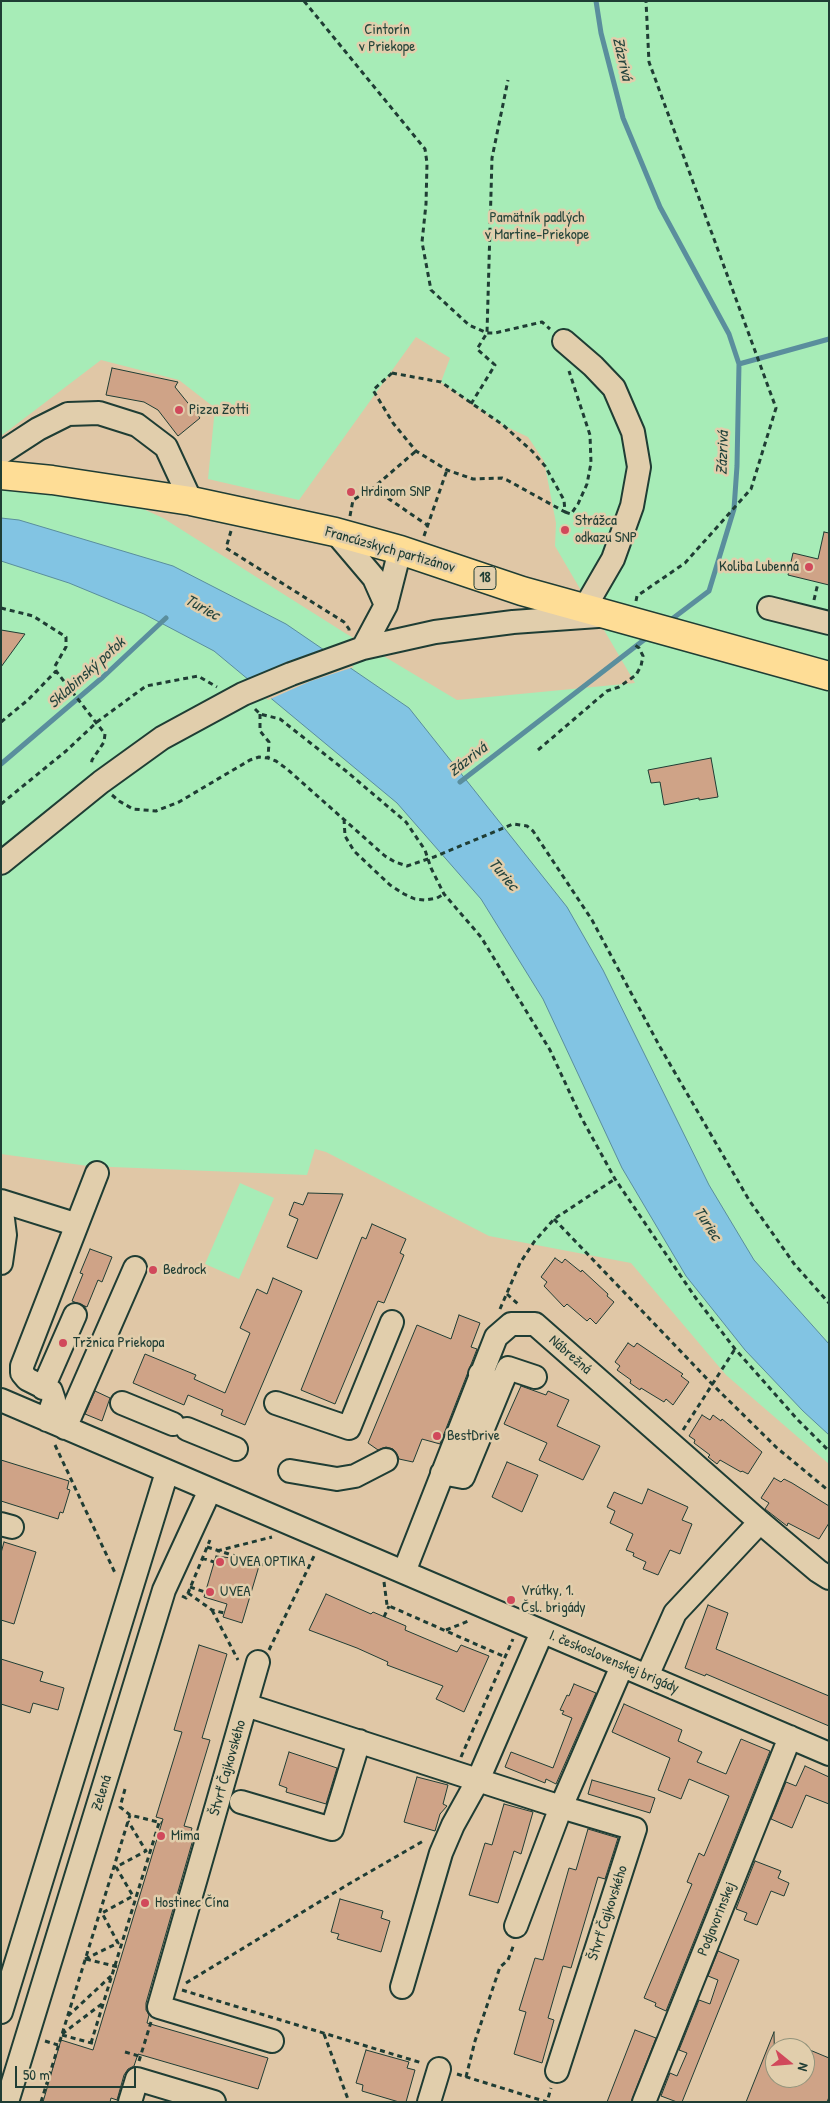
<!DOCTYPE html>
<meta charset="utf-8">
<style>
body{margin:0}
#map{position:relative;width:830px;height:2103px;overflow:hidden;background:#e0c7a6;font-family:"Patrick Hand",sans-serif}
canvas{display:block}
.frame{position:absolute;inset:0;border:2px solid #1f3d34;pointer-events:none}
.north{position:absolute;left:765px;top:2038px;width:50px;height:50px;box-sizing:border-box;background:#e1ceac;border:1px solid #93947c;border-radius:50%;rotate:107deg;font-size:14px;font-weight:700;line-height:20px;text-align:center;color:#1f3d34}
.north::after{content:'';display:block;margin:auto;width:18px;height:22px;background:#d1495b;clip-path:polygon(50% 0,100% 100%,50% 72%,0 100%)}
.scale{position:absolute;left:15px;top:2066px;width:121px;height:22px;box-sizing:border-box;border:2px solid #1f3d34;border-top:0;padding-left:6px;font-size:15px;line-height:18px;white-space:nowrap;color:#1f3d34;-webkit-text-stroke:4px #e1ceac;paint-order:stroke}
</style>
<div id="map">
<canvas width="830" height="2103"></canvas>
<div class="frame"></div>
<div class="north">N</div>
<div class="scale">50 m</div>
</div>
<script>
const g = document.querySelector('canvas').getContext('2d');
g.lineJoin = 'round';
function fill(path, color) { g.fillStyle = color; g.fill(path, 'evenodd'); }
const poly = rows => new Path2D(rows.map(r => 'M' + r).join(''));
function stroke(path, color, width, dash) { g.strokeStyle = color; g.lineWidth = width; g.lineCap = dash ? 'butt' : 'round'; g.setLineDash(dash || []); g.stroke(path); }
function label(font, color, halo, rows, align = 'center') {
  g.font = font + ' "Patrick Hand",sans-serif'; g.lineWidth = 5; g.setLineDash([]); g.textBaseline = 'middle'; g.strokeStyle = halo; g.fillStyle = color; for (const [text, x, y, turn = 0] of rows) {
    g.save(); g.translate(x, y); g.rotate((+turn || 0) * Math.PI / 180); g.textAlign = isNaN(turn) ? turn : align; if (halo) g.strokeText(text, 0, 0); g.fillText(text, 0, 0); g.restore();
  }
}
const green = poly([
 [1,1,829,1,829,1464,726,1375,631,1263,489,1236,326,1152,315,1149,307,1175,88,1166,1,1154,1,462,119,498,163,518,345,633,457,700,635,683,555,546,556,523,544,461,528,437,503,425,441,382,450,358,416,337,299,500,208,479,215,408,179,380,101,360,1,436],
 [240,1183,274,1198,239,1279,205,1264]
]);
const water = poly([
 [1,518,19,520,173,566,286,624,409,708,567,907,603,970,709,1185,754,1260,829,1344,829,1435,803,1411,745,1350,686,1276,622,1168,543,999,481,899,397,803,214,651,144,614,69,583,1,561,1,518]
]);
const pier = poly([
 [327,648,354,667,311,681,268,700,245,680,289,661]
]);
const stream = poly([
 [596,1,601,33,623,118,660,207,729,334,739,364,737,466,734,509,709,591,668,622],
 [739,364,829,339],
 [1,764,103,677,166,618],
 [460,782,649,636]
]);
const building = poly([
 [112,368,178,382,175,387,200,418,178,436,158,410,144,402,106,395,112,368],
 [824,532,829,533,829,585,788,575,793,553,818,559,824,532],
 [1,630,25,634,1,667,1,630],
 [711,758,718,797,699,800,699,798,664,805,660,782,651,783,648,770,711,758],
 [308,1193,343,1194,317,1259,287,1247,298,1219,289,1215,294,1202,303,1205,308,1193],
 [372,1224,406,1239,400,1253,404,1255,384,1303,378,1301,335,1404,301,1390,362,1237,366,1239,372,1224],
 [90,1249,112,1257,102,1282,98,1280,87,1307,72,1301,83,1274,80,1273,90,1249],
 [555,1258,562,1263,565,1259,581,1272,582,1270,608,1294,607,1296,614,1302,596,1324,590,1318,587,1321,567,1304,564,1307,544,1286,547,1282,541,1277,555,1258],
 [273,1278,302,1291,245,1425,221,1415,223,1410,188,1395,184,1405,133,1383,145,1354,196,1375,194,1379,225,1393,250,1333,240,1328,257,1289,267,1294,273,1278],
 [459,1315,480,1323,471,1347,477,1349,440,1444,422,1439,413,1462,399,1459,397,1454,393,1449,386,1447,378,1450,368,1443,417,1325,451,1339,459,1315],
 [628,1343,634,1347,637,1343,683,1374,681,1376,689,1382,673,1405,666,1399,664,1402,641,1388,640,1390,630,1383,631,1380,617,1370,620,1366,615,1362,628,1343],
 [521,1386,546,1395,548,1391,569,1400,557,1426,600,1446,583,1480,539,1460,547,1443,504,1424,521,1386],
 [95,1391,110,1398,102,1421,85,1414,95,1391],
 [702,1415,710,1420,713,1415,721,1421,722,1419,762,1452,748,1474,742,1471,741,1472,720,1460,717,1464,708,1457,710,1455,694,1443,695,1440,689,1436,702,1415],
 [1,1460,69,1481,67,1489,70,1490,63,1513,60,1512,58,1519,1,1501,1,1460],
 [507,1462,538,1475,522,1512,492,1497,507,1462],
 [774,1478,781,1482,784,1479,792,1483,829,1506,829,1523,819,1539,788,1523,787,1526,765,1509,769,1503,761,1498,774,1478],
 [648,1489,688,1507,682,1520,692,1524,680,1554,670,1550,658,1575,643,1569,646,1562,633,1556,634,1553,626,1550,633,1534,610,1523,615,1511,607,1507,614,1492,642,1504,648,1489],
 [4,1542,36,1552,14,1624,1,1620,1,1553,4,1542],
 [216,1556,231,1558,259,1566,242,1623,223,1617,227,1604,204,1597,216,1556],
 [326,1594,371,1614,373,1612,406,1626,405,1630,457,1652,461,1645,489,1656,464,1712,436,1699,443,1686,387,1665,388,1662,357,1648,309,1630,326,1594],
 [708,1605,728,1613,716,1649,829,1696,829,1726,706,1674,705,1676,685,1668,708,1605],
 [199,1645,227,1654,202,1738,210,1740,184,1826,192,1828,190,1835,194,1836,146,2003,146,2010,149,2015,147,2023,268,2058,258,2089,138,2054,134,2066,128,2069,124,2075,117,2100,111,2098,110,2102,43,2102,61,2040,93,2050,163,1819,156,1817,182,1732,174,1730,199,1645],
 [1,1659,43,1672,40,1681,64,1688,58,1710,33,1703,30,1713,1,1704,1,1659],
 [574,1684,596,1693,556,1784,546,1779,545,1783,505,1767,511,1752,553,1768,572,1718,562,1714,564,1711,560,1710,567,1695,569,1696,574,1684],
 [624,1704,682,1730,678,1741,702,1752,697,1762,726,1774,741,1739,770,1751,666,2011,655,2006,656,2003,644,1998,692,1884,687,1882,699,1853,704,1856,729,1796,689,1779,681,1799,658,1790,670,1758,612,1732,624,1704],
 [289,1752,337,1768,326,1804,286,1792,287,1788,279,1785,289,1752],
 [805,1766,829,1777,829,1804,806,1795,792,1828,771,1819,786,1782,796,1786,805,1766],
 [417,1777,448,1785,443,1804,447,1806,440,1814,435,1831,404,1822,417,1777],
 [592,1780,655,1798,650,1813,588,1794,592,1780],
 [504,1804,533,1812,521,1854,514,1851,498,1903,469,1895,485,1843,492,1845,504,1804],
 [588,1829,618,1838,605,1879,598,1877,571,1968,563,1966,548,2018,554,2020,542,2063,514,2054,526,2012,519,2010,535,1958,543,1960,569,1868,576,1870,588,1829],
 [755,1861,781,1871,778,1878,789,1883,784,1896,771,1891,757,1925,744,1920,747,1913,736,1909,755,1861],
 [340,1899,383,1911,381,1918,390,1921,381,1952,337,1939,339,1934,331,1932,340,1899],
 [718,1951,739,1960,682,2102,677,2102,661,2096,670,2073,677,2076,687,2053,679,2050,699,2000,710,2004,718,1980,708,1976,718,1951],
 [635,2030,656,2038,631,2102,607,2102,635,2030],
 [774,2032,775,2078,805,2078,805,2048,829,2058,829,2097,827,2102,746,2102,774,2032],
 [366,2050,409,2062,407,2068,415,2070,406,2102,399,2102,362,2091,363,2085,356,2083,366,2050]
]);
const path = poly([
 [304,1,425,149,427,163,426,204,422,242,431,290,469,325,487,333,495,333,542,322,550,329],
 [392,373,441,382,503,425,532,451,545,466,564,500,565,512,507,480,502,478,473,479,447,470,416,451,393,423,373,390,392,373],
 [471,404,495,365,477,349,487,333,492,158,508,80],
 [373,488,427,525],
 [565,512,571,514,578,504,587,484,591,463,590,435,569,371],
 [350,516,353,500,373,488,416,451],
 [231,531,226,548,344,622,349,629,349,632],
 [424,536,447,470],
 [814,600,818,583],
 [636,601,637,596,685,563,751,489,776,408,649,62,646,1],
 [1,608,33,616,66,637,66,647,55,666,56,671,105,734,104,742,92,760,91,766],
 [255,709,260,714,280,719,346,771,406,822,425,850,431,868,444,894,481,937,550,1050,581,1117,615,1179,695,1297,735,1349,797,1419,829,1451],
 [260,714,260,731,269,742,268,758],
 [1,722,28,700,56,671],
 [538,750,607,691,619,687,636,675,641,666,643,656,639,648,635,645],
 [112,795,119,801,133,809,156,811,179,802,250,760,259,757,268,758,276,761,287,769,385,856,395,862,407,866,434,857,513,824,527,826,533,831,592,920,660,1047,749,1200,795,1265,829,1303],
 [1,804,66,751,97,722,146,686,198,676,217,687],
 [344,819,345,836,354,851,390,885,404,894,415,899,425,900,437,898,444,894],
 [554,1219,712,1384,777,1448,829,1491],
 [507,1294,519,1305],
 [500,1309,520,1263,534,1242,554,1219,615,1179],
 [683,1430,735,1349],
 [55,1445,116,1575],
 [207,1547,266,1566],
 [217,1551,272,1537],
 [202,1558,214,1562],
 [384,1582,387,1605,505,1657],
 [190,1587,205,1592],
 [188,1593,212,1610,224,1613],
 [182,1596,186,1598,210,1540],
 [212,1610,238,1660],
 [384,1617,389,1606],
 [446,1630,471,1620],
 [269,1650,315,1554],
 [461,1757,513,1639],
 [125,1789,120,1807,130,1815,162,1823],
 [85,1959,118,1943,102,1913,133,1896,116,1867,146,1851,128,1821],
 [86,1959,118,1967],
 [186,1983,347,1885,425,1840],
 [182,1990,422,2063],
 [68,2016,111,1976],
 [62,2034,103,2003],
 [324,2034,349,2102],
 [62,2035,95,2044],
 [45,2041,58,2045],
 [91,2043,159,1823],
 [125,2052,139,2056],
 [139,2061,151,2022],
 [457,2074,547,2102,551,2088],
 [466,2077,475,2041,500,1967,508,1960,514,1944],
 [41,2102,130,1815]
]);
const minor = poly([
 [564,341,593,366,614,388,633,432,639,467,632,506,613,559,584,609],
 [1,453,38,429,68,414,99,413,137,425,166,447,191,501],
 [335,532,374,578,386,605],
 [769,608,829,623],
 [363,648,386,605,400,550],
 [1,863,101,782,162,738,243,694,291,674,363,648,435,632,513,622,598,616],
 [1,1201,65,1221],
 [1,1218,3,1219,5,1235,1,1263],
 [500,1387,508,1368,535,1377],
 [43,1388,75,1315],
 [1,1400,829,1754],
 [122,1403,173,1424],
 [276,1403,349,1428,392,1322],
 [47,1420,54,1400,51,1391,27,1379,22,1373,22,1366,97,1173],
 [65,1428,135,1268],
 [187,1429,236,1449],
 [290,1471,337,1479,355,1476,386,1460],
 [442,1473,463,1477,500,1387,480,1374],
 [1,1524,12,1527],
 [404,1572,496,1337,511,1324,535,1324,760,1522,818,1571,829,1578],
 [258,1662,159,2007,272,2041],
 [647,1676,675,1613,760,1522],
 [246,1705,561,1807,635,1829,557,2071],
 [241,1802,332,1829,359,1741],
 [516,1926,561,1807,622,1666],
 [402,1987,441,1853,453,1825,478,1780,542,1632],
 [1,2012,167,1472],
 [7,2102,164,1590,210,1490],
 [130,2102,137,2079,214,2102],
 [429,2102,439,2069],
 [644,2102,790,1737]
]);
const major = poly([
 [1,475,52,480,191,501,335,532,400,550,522,591,829,676]
]);
const markers = [
 [179,410,5,"#d1495b"],
 [351,492,5,"#d1495b"],
 [565,530,5,"#d1495b"],
 [809,567,5,"#d1495b"],
 [153,1270,5,"#d1495b"],
 [63,1343,5,"#d1495b"],
 [437,1436,5,"#d1495b"],
 [220,1562,5,"#d1495b"],
 [210,1592,5,"#d1495b"],
 [511,1600,5,"#d1495b"],
 [161,1836,5,"#d1495b"],
 [145,1903,5,"#d1495b"]
];
const shields = [
 [485,578,22]
];
const shieldNames = [
 ["18",485,578]
];
const parkNames = [
 ["Cintorín",387,30],
 ["v Priekope",387,47],
 ["Pamätník padlých",537,218],
 ["v Martine-Priekope",537,235]
];
const poiNames = [
 ["Pizza Zotti",189,410],
 ["Hrdinom SNP",361,492],
 ["Strážca",575,521],
 ["odkazu SNP",575,538],
 ["Koliba Lubenná",799,567,"right"],
 ["Bedrock",163,1270],
 ["Tržnica Priekopa",73,1343],
 ["BestDrive",447,1436],
 ["UVEA OPTIKA",230,1562],
 ["Vrútky, 1.",521,1591],
 ["Čsl. brigády",521,1608],
 ["UVEA",220,1592],
 ["Mima",171,1836],
 ["Hostinec Čína",155,1903]
];
const streetNames = [
 ["Francúzskych partizánov",390,550,16],
 ["Nábrežná",570,1355,41],
 ["I. československej brigády",614,1662,23],
 ["Štvrť Čajkovského",228,1768,-74],
 ["Zelená",102,1793,-73],
 ["Štvrť Čajkovského",608,1913,-72],
 ["Podjavorinskej",717,1919,-68]
];
const waterNames = [
 ["Zázrivá",622,59,77],
 ["Zázrivá",723,453,-88],
 ["Turiec",202,608,29],
 ["Sklabinský potok",87,673,-42],
 ["Zázrivá",468,760,-38],
 ["Turiec",503,875,50],
 ["Turiec",707,1224,57]
];
fill(green, '#a7ecb7');
fill(water, '#82c4e3');
stroke(water, '#5a8e9d', 1);
fill(pier, '#e0c7a6');
stroke(stream, '#5a8e9d', 5);
fill(building, '#cfa387');
stroke(building, '#1f3d34', 1);
stroke(minor, '#1f3d34', 26);
stroke(major, '#1f3d34', 31);
stroke(path, '#1f3d34', 3, [5, 4]);
stroke(minor, '#e1ceac', 22);
stroke(major, '#fedd96', 28);
for (const [x, y, r, color] of markers) { const dot = new Path2D(); dot.arc(x, y, r, 0, 2 * Math.PI); g.fillStyle = color; g.fill(dot); stroke(dot, '#e1ceac', 2); }
for (const [x, y, w] of shields) { const box = new Path2D(); box.roundRect(x - w / 2, y - 11.5, w, 23, 4); g.fillStyle = '#e1ceac'; g.fill(box); stroke(box, '#1f3d34', 1); }
label('bold 14px', '#1f3d34', null, shieldNames);
label('15px', '#26463b', '#e1ceac', parkNames);
label('15px', '#1f3d34', '#e1ceac', poiNames, 'left');
label('15px', '#1f3d34', '#e1ceac', streetNames);
label('italic 16px', '#24443d', '#e1ceac', waterNames);
</script>
